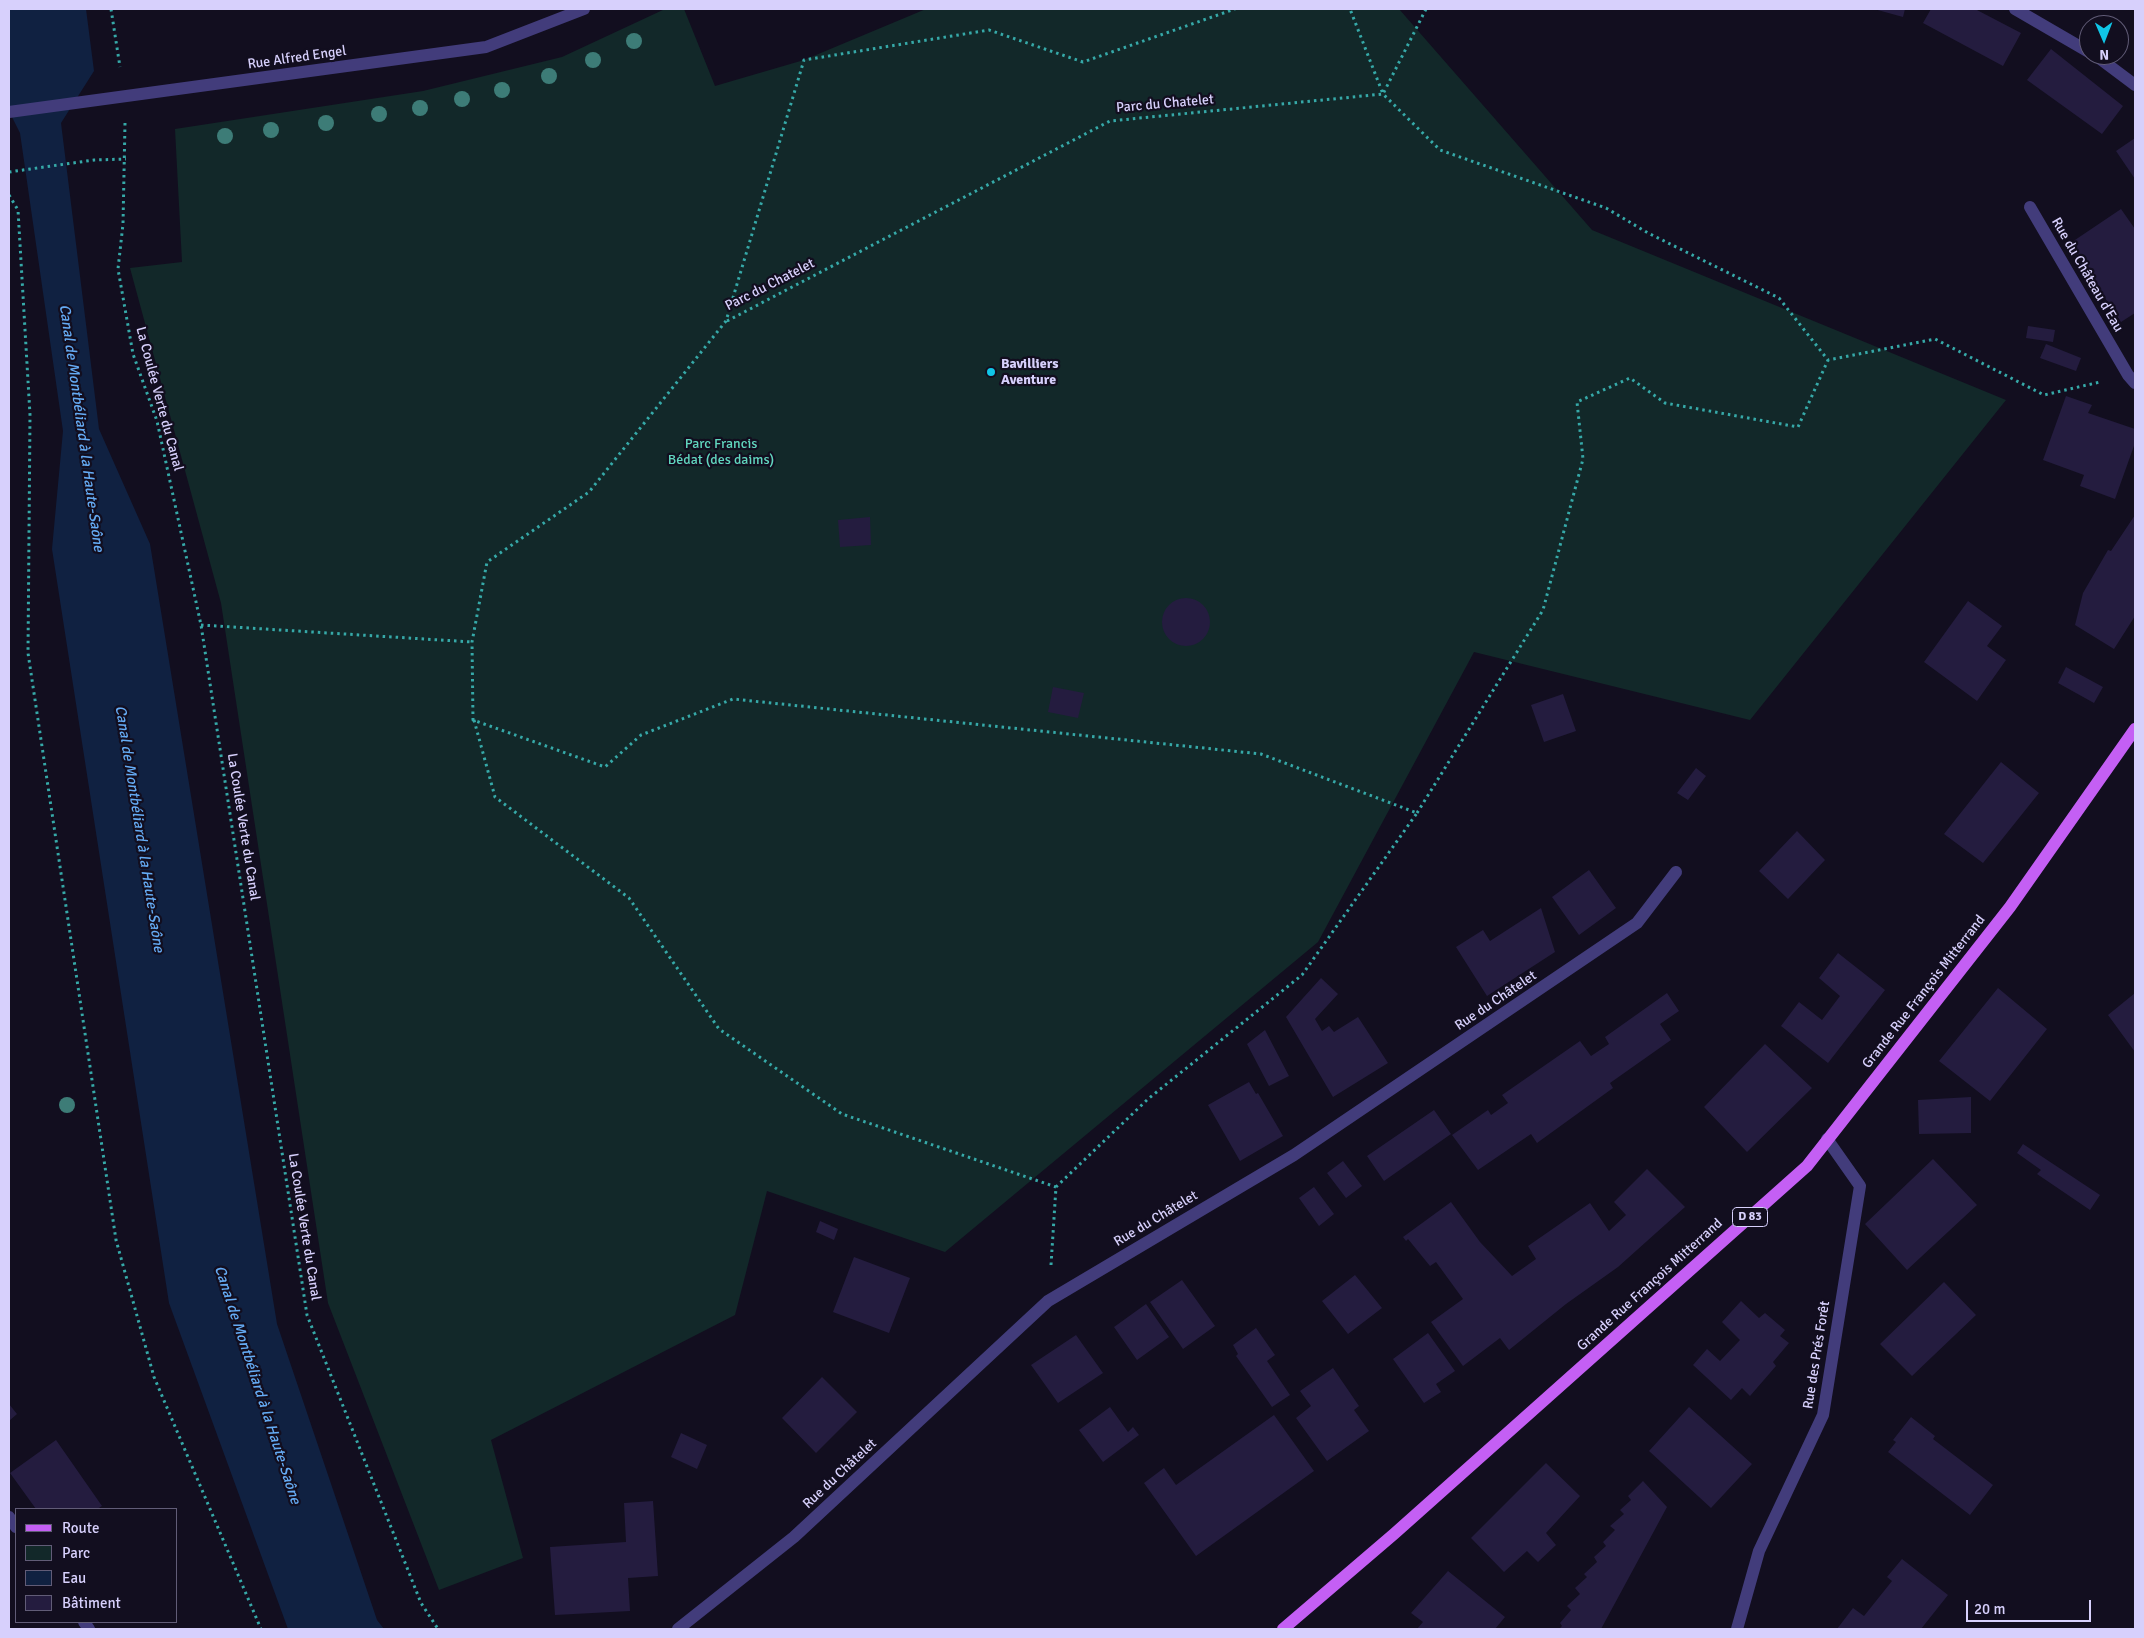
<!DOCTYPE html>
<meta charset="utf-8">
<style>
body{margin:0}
#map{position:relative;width:2144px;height:1638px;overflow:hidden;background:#120e1f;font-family:Signika,sans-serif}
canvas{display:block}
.frame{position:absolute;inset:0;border:10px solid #d7d0fc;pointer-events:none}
.legend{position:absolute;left:15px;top:1508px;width:162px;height:115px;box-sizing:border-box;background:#120e1f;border:1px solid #615c77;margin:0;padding:6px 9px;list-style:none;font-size:15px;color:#d7d0fc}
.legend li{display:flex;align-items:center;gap:10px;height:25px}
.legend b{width:25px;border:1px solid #615c77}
.north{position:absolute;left:2079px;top:15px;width:50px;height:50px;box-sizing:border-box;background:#120e1f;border:1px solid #615c77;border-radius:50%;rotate:179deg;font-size:14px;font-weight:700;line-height:20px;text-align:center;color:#d7d0fc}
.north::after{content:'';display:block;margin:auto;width:18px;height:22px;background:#10c6e7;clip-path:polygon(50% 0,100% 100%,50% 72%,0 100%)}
.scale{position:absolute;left:1966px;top:1600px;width:125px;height:22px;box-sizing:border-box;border:2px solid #d7d0fc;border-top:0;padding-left:6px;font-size:15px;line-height:18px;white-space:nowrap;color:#d7d0fc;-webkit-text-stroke:4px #120e1f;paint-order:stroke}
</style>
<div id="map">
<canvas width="2144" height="1638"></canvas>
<div class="frame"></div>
<ul class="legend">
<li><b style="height:6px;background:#c45ff4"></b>Route</li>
<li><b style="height:14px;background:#122829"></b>Parc</li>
<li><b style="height:14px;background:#102141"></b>Eau</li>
<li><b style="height:14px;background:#241c3f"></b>Bâtiment</li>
</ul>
<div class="north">N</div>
<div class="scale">20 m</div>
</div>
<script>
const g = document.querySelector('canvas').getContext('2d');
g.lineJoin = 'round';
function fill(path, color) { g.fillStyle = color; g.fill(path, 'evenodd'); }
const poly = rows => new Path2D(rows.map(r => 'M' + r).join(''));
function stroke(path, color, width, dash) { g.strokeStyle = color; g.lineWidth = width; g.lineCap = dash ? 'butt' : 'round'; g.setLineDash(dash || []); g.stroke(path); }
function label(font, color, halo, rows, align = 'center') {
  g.font = font + ' Signika,sans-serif'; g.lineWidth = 4.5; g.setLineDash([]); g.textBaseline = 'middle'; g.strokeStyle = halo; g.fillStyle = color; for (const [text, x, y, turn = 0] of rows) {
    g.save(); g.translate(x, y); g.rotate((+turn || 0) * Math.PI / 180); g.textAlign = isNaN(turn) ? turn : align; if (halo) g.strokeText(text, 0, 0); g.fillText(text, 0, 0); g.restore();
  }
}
const green = poly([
 [665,9,684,9,715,86,804,60,926,9,1399,9,1592,230,2006,400,1750,720,1474,652,1318,942,945,1252,767,1191,735,1315,491,1440,523,1558,439,1590,328,1303,221,603,130,268,182,262,175,129,423,91,562,57]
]);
const water = poly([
 [9,9,86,9,94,71,61,123,99,429,150,544,277,1324,377,1620,384,1629,288,1629,169,1303,52,549,63,431,20,133,9,111]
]);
const building = poly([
 [1874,9,1905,9,1903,17],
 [1931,9,1975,9,2021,33,2003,66,1923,23],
 [2051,49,2123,106,2102,134,2027,80],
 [2135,138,2135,179,2116,151],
 [2121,209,2135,229,2135,313,2121,322,2069,244],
 [2028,326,2055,330,2053,342,2026,338],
 [2046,344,2081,358,2076,371,2040,358],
 [2066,396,2092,405,2088,413,2135,429,2135,443,2115,499,2080,486,2084,475,2043,460],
 [2135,515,2135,616,2114,649,2075,625,2083,593,2108,550,2111,551],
 [870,517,871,545,840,547,838,520],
 '1162 622a24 24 0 1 1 48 0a24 24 0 1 1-48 0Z',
 [1968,601,2002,626,1987,646,2006,660,1977,701,1924,662],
 [2066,667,2103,687,2094,703,2058,683],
 [1053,687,1084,693,1078,718,1048,712],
 [1563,694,1576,731,1544,742,1531,705],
 [2001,762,2039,793,1983,863,1944,834],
 [1696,768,1706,776,1688,800,1677,793],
 [1797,831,1825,860,1788,899,1759,871],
 [1589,870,1616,908,1579,935,1552,897],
 [1541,908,1555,952,1487,996,1456,947,1483,930,1490,941],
 [1838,953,1885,990,1828,1063,1781,1026,1799,1002,1822,1020,1840,996,1819,978],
 [1321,978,1338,994,1315,1019,1322,1031,1329,1026,1334,1032,1358,1017,1388,1063,1333,1097,1286,1017],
 [1998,988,2047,1029,1990,1101,1939,1061],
 [1667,993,1679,1011,1660,1024,1671,1040,1610,1083,1613,1088,1537,1143,1531,1134,1478,1170,1452,1135,1488,1110,1491,1115,1508,1103,1502,1095,1580,1041,1591,1056,1609,1044,1605,1037],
 [2135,993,2135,1052,2108,1015],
 [1265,1030,1289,1076,1269,1086,1247,1044],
 [1765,1044,1812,1088,1747,1152,1704,1107],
 [1249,1082,1256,1094,1258,1093,1283,1136,1240,1161,1208,1105],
 [1971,1097,1971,1133,1919,1134,1918,1100],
 [1434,1110,1451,1134,1384,1181,1367,1156],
 [2023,1144,2100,1195,2090,1210,2037,1174,2041,1170,2017,1153],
 [1933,1159,1977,1205,1907,1270,1865,1224],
 [1343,1161,1362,1186,1346,1198,1327,1173],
 [1647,1169,1685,1207,1618,1267,1566,1304,1509,1350,1500,1338,1463,1366,1431,1322,1463,1299,1436,1262,1430,1266,1408,1239,1406,1241,1403,1237,1451,1202,1480,1242,1512,1276,1536,1259,1528,1246,1590,1203,1609,1231,1626,1215,1614,1202],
 [1314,1187,1334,1214,1319,1226,1299,1198],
 [820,1221,838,1229,834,1240,816,1232],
 [854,1257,910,1278,889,1333,833,1312],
 [1355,1275,1382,1308,1348,1334,1322,1301],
 [1182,1280,1215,1326,1183,1349,1150,1302],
 [1944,1282,1976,1315,1912,1376,1880,1344],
 [1741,1301,1759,1318,1765,1313,1785,1330,1780,1336,1789,1343,1773,1362,1776,1366,1750,1396,1742,1388,1731,1400,1693,1365,1707,1349,1720,1361,1740,1340,1722,1322],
 [1146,1304,1169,1337,1137,1360,1114,1327],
 [1256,1328,1275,1355,1267,1361,1290,1395,1272,1407,1236,1356,1238,1354,1233,1345],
 [1428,1333,1455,1371,1436,1384,1441,1392,1424,1403,1393,1359],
 [1076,1335,1103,1373,1058,1403,1031,1365],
 [1333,1368,1359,1406,1354,1410,1369,1431,1327,1461,1296,1418,1311,1406,1300,1391],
 [822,1377,857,1412,816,1453,782,1418],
 [9,1404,17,1414,9,1421],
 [1110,1407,1128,1432,1133,1427,1139,1435,1103,1462,1079,1430],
 [1689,1407,1752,1464,1711,1508,1649,1451],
 [1274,1415,1314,1471,1196,1556,1144,1483,1164,1468,1176,1485],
 [1911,1417,1935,1436,1933,1439,1993,1485,1970,1515,1888,1452,1896,1442,1893,1440],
 [681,1433,707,1445,697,1469,671,1457],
 [56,1440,102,1506,97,1509,36,1509,10,1473],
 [1546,1463,1580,1496,1546,1533,1556,1545,1538,1562,1527,1551,1504,1572,1471,1538],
 [1643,1481,1667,1507,1601,1629,1559,1629,1562,1626,1560,1623,1571,1610,1567,1606,1580,1594,1575,1588,1587,1577,1584,1574,1597,1562,1594,1557,1606,1546,1603,1542,1615,1530,1610,1526,1624,1514,1620,1510,1631,1500,1628,1496],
 [653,1501,658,1576,628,1578,630,1611,555,1615,550,1547,626,1542,624,1503],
 [1902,1559,1948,1595,1921,1629,1837,1629,1853,1608,1864,1616,1892,1581,1887,1577],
 [1448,1571,1505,1617,1495,1629,1417,1629,1423,1622,1411,1613]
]);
const path = poly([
 [111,9,120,67],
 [1426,9,1383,94,1440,150,1606,208,1648,233,1779,298,1828,360,1935,339,2044,395,2100,382],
 [125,123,123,224,118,269,133,354,157,421,201,625,307,1315,421,1603,438,1629],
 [9,172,94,160,126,159],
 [9,195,18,210,30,415,28,653,116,1240,154,1377,261,1629],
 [727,321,1110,121,1383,94,1350,9],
 [201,625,472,642],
 [474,720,495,797,629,898,719,1029,842,1114,1056,1187],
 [1417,813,1543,610,1583,459,1577,402,1630,378,1665,403,1798,427,1828,360],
 [1051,1265,1056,1187,1148,1099,1302,975,1417,813,1261,754,733,699,641,735,605,767,473,720,472,642,487,562,589,492,726,321,804,60,989,30,1083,62,1235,9]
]);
const minor = poly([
 [2015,9,2089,52],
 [2095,55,2135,85],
 [2030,207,2128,375,2135,383],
 [678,1629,794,1537,1048,1301,1294,1155,1637,923,1676,872],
 [1737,1629,1759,1551,1823,1415,1860,1186,1827,1139]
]);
const tertiary = poly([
 [9,112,486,47,584,9],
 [9,1517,16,1527],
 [84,1622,89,1629]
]);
const primary = poly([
 [1283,1629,1394,1534,1807,1166,2010,907,2135,729]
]);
const trees = [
 [634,41],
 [593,60],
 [549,76],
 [502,90],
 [462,99],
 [420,108],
 [379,114],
 [326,123],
 [271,130],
 [225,136],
 [67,1105]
];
const markers = [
 [991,372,5,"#10c6e7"]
];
const shields = [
 [1750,1217,35]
];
const shieldNames = [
 ["D 83",1750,1217]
];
const streetNames = [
 ["Rue Alfred Engel",297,58,-8],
 ["Parc du Chatelet",1165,104,-5],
 ["Rue du Château d'Eau",2087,275,60],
 ["Parc du Chatelet",770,285,-27],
 ["La Coulée Verte du Canal",159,399,75],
 ["La Coulée Verte du Canal",243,827,81],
 ["Grande Rue François Mitterrand",1924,992,-52],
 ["Rue du Châtelet",1496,1001,-34],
 ["Rue du Châtelet",1156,1219,-31],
 ["La Coulée Verte du Canal",304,1227,81],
 ["Grande Rue François Mitterrand",1650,1285,-42],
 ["Rue des Prés Forêt",1817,1355,-81],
 ["Rue du Châtelet",840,1474,-43]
];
const poiNames = [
 ["Bavilliers",1001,364],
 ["Aventure",1001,380]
];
const parkNames = [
 ["Parc Francis",721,444],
 ["Bédat (des daims)",721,460]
];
const waterNames = [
 ["Canal de Montbéliard à la Haute-Saône",81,428,82],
 ["Canal de Montbéliard à la Haute-Saône",139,829,81],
 ["Canal de Montbéliard à la Haute-Saône",257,1385,72]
];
fill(green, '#122829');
fill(water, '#102141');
fill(building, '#241c3f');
stroke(path, '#36a9a8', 3, [2.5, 4]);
stroke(minor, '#423c7b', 12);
stroke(tertiary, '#423c7b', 12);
stroke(primary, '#c45ff4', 12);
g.fillStyle = '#3d7c77';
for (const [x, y] of trees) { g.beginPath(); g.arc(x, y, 8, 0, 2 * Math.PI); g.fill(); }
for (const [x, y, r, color] of markers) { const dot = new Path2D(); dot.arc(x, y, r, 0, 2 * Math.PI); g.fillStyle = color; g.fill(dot); stroke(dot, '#120e1f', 2); }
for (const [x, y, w] of shields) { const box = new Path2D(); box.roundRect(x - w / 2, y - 9.5, w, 19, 4); g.fillStyle = '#120e1f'; g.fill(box); stroke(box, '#d7d0fc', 1); }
label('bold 12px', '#d7d0fc', null, shieldNames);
label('14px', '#d7d0fc', '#120e1f', streetNames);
label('bold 14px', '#d7d0fc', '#120e1f', poiNames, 'left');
label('14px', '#61d6bf', '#120e1f', parkNames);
label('italic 15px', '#65abf4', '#120e1f', waterNames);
</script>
